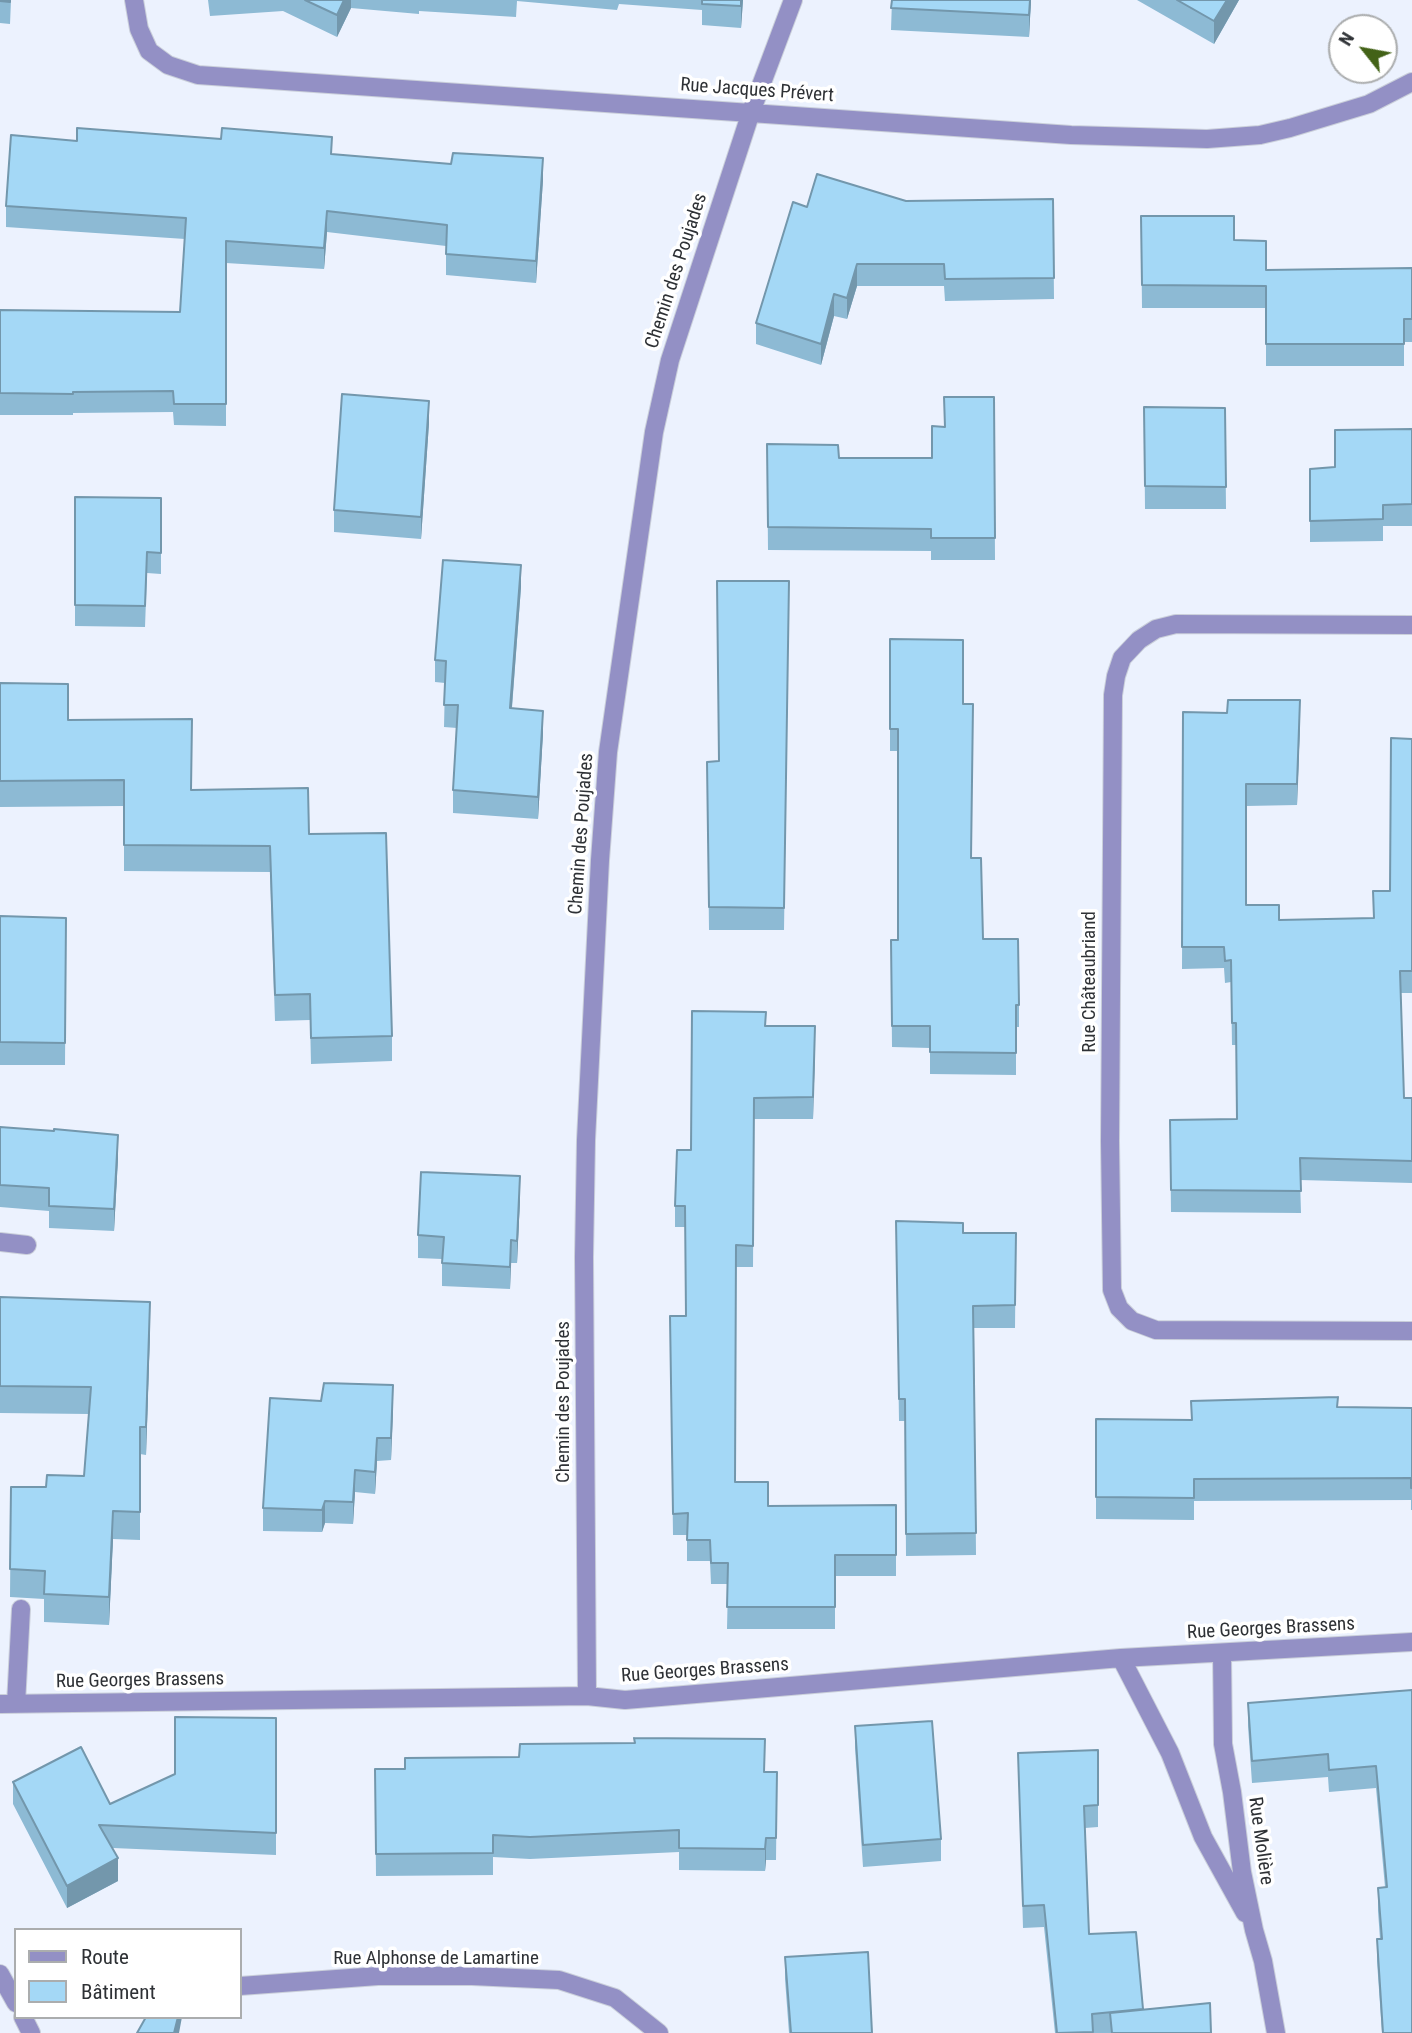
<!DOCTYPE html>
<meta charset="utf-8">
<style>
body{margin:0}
#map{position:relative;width:1412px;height:2033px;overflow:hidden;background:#ecf2fe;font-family:"Roboto Condensed",sans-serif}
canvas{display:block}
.legend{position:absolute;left:14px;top:1928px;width:228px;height:91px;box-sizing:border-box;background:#fff;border:2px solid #abadae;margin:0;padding:9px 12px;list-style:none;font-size:21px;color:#2e3135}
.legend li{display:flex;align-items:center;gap:14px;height:35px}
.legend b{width:35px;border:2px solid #abadae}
.north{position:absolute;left:1328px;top:14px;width:70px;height:70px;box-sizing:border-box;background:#fff;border:2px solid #abadae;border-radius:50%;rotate:301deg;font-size:19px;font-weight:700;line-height:28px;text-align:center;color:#2e3135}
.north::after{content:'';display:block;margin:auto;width:24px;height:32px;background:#436217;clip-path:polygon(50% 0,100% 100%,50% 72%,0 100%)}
</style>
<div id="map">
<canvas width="1412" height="2033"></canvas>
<ul class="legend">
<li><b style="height:9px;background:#9390c5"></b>Route</li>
<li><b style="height:19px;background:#a4d8f6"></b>Bâtiment</li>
</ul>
<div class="north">N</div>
</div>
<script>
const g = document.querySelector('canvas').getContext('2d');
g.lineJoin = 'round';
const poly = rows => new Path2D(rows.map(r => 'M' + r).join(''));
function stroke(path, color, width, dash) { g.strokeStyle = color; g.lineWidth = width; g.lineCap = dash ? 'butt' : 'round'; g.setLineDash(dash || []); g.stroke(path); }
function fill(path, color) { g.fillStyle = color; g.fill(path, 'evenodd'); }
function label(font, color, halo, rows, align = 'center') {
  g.font = font + ' "Roboto Condensed",sans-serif'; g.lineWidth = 7; g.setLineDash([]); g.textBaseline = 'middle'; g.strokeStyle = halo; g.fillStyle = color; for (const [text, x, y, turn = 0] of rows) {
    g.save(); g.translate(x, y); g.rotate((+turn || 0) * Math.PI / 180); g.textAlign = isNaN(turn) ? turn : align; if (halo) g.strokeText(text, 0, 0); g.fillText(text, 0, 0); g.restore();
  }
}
const minor = poly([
 [134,0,139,29,149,51,168,65,198,75,1071,135,1207,139,1260,135,1290,128,1369,104,1412,82],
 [1412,625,1176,624,1156,629,1139,640,1122,658,1116,676,1113,695,1110,1141,1112,1290,1119,1308,1132,1321,1156,1330,1412,1331],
 [0,1242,27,1245],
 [1222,1653,1223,1744,1232,1792,1242,1872,1254,1930,1263,1961,1276,2033],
 [1121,1658,1170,1753,1203,1837,1245,1913],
 [587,1696,584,1257,586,1140,600,860,608,752,654,432,670,360,751,112,793,0],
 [0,1704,587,1696,625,1700,1121,1658,1412,1642],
 [16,1704,21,1609],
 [0,1974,16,2003],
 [240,1986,378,1976,472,1976,559,1980,615,1998,659,2033],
 [23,2017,31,2033]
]);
const wall = poly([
 [0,0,11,0,10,24,0,23],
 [208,0,743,0,741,28,702,25,702,10,619,4,617,10,517,1,516,17,419,11,419,14,351,8,337,37,283,11,210,16],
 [892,0,1031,0,1029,37,891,30],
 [1137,0,1239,0,1214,44],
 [77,141,332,154,543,180,536,283,446,275,446,246,327,232,324,269,226,263,226,426,174,425,173,412,73,413,73,415,0,415,0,310,180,312,185,239,6,227,6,206],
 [1053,199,1054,299,945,301,944,286,857,286,847,319,834,316,821,365,756,344,756,323,807,207,906,201],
 [1141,216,1234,240,1266,270,1412,268,1412,342,1404,342,1404,366,1266,366,1266,308,1142,308],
 [944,397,994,397,995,560,931,560,931,551,768,550,767,444,839,458,932,458,944,427],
 [1144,407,1225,408,1226,509,1145,509],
 [429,423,421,539,334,532,334,510],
 [1412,429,1412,526,1383,526,1383,541,1310,542,1310,469,1335,467],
 [75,497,161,498,161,574,147,573,145,627,75,626],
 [789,581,784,930,709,930,707,762,719,761],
 [521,587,512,708,543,733,538,819,453,813,453,790,457,728,444,727,445,683,435,682,435,660],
 [890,639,963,704,971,858,983,939,1019,1005,1019,1027,1016,1027,1016,1075,930,1074,930,1048,892,1047,891,940,898,940,898,751,890,751],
 [0,683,68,720,191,790,309,834,392,1036,392,1061,311,1064,310,1020,275,1021,270,872,124,871,124,806,0,807],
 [1183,712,1300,722,1297,805,1246,806,1246,905,1279,920,1373,918,1390,891,1412,739,1412,993,1401,993,1404,1098,1412,1098,1412,1183,1300,1180,1301,1213,1171,1212,1170,1120,1237,1119,1236,1045,1232,1045,1231,982,1225,983,1224,968,1182,969],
 [0,916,66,918,65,1065,0,1065],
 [766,1026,815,1048,813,1119,754,1119,753,1267,736,1267,735,1482,768,1506,896,1505,896,1576,835,1576,835,1629,727,1629,728,1584,711,1584,710,1561,687,1561,687,1535,673,1535,670,1316,686,1316,685,1227,675,1227,675,1206,691,1150],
 [0,1127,118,1158,114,1231,49,1228,49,1211,0,1207],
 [520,1199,517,1263,511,1263,510,1289,442,1286,442,1259,418,1258,418,1235],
 [896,1221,963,1233,1016,1233,1015,1328,974,1328,976,1555,906,1556,905,1421,899,1421],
 [0,1297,150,1330,146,1455,140,1454,140,1540,113,1539,109,1625,44,1622,44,1599,10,1597,11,1487,46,1487,84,1476,89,1414,0,1413],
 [393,1407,391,1460,377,1461,375,1494,355,1492,353,1524,325,1523,322,1532,263,1531,263,1508],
 [1338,1407,1412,1408,1412,1510,1411,1510,1411,1500,1194,1501,1194,1520,1096,1519,1096,1419,1191,1420],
 [1412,1690,1412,2033,1382,2033,1377,1961,1377,1939,1380,1939,1378,1911,1378,1888,1385,1887,1376,1788,1329,1792,1328,1777,1252,1783,1248,1726,1248,1703],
 [276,1718,276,1855,113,1848,118,1881,67,1908,13,1804,13,1782,110,1804,175,1774],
 [855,1726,941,1839,941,1861,863,1867,855,1748],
 [1098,1750,1098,1827,1085,1828,1089,1934,1143,2010,1211,2033,1055,2033,1044,1927,1023,1928,1018,1753],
 [375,1769,777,1772,776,1860,766,1860,765,1871,679,1870,679,1852,530,1859,493,1857,493,1875,376,1876],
 [785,1957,872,2033,789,2033,785,1979]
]);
const shadedWall = poly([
 [344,0,351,0,351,8,337,37,337,15],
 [741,0,743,0,741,28],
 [1030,0,1031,0,1029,37,1029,15],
 [1227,0,1239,0,1214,44,1214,21],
 [543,158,543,180,536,283,536,261],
 [327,211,327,232,324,269,324,248],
 [857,264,857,286,847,319,847,298],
 [834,294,834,316,821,365,821,344],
 [429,401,429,423,421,539,421,517],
 [521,565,521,587,510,731,510,708],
 [1300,700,1300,722,1297,805,1297,784],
 [543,711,543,733,538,819,538,797],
 [815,1026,815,1048,813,1119,813,1097],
 [118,1135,118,1158,114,1231,114,1209],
 [520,1176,520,1199,517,1263,517,1241],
 [511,1240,511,1263,510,1289,510,1267],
 [150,1302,150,1330,146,1455,146,1427],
 [393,1385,393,1407,391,1460,391,1438],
 [377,1438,377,1461,375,1494,375,1472],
 [355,1470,355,1492,353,1524,353,1502],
 [325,1501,325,1523,322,1532,322,1510],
 [113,1511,113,1539,109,1625,109,1597],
 [766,1838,766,1860,765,1871,765,1849],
 [118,1858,118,1881,67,1908,67,1886],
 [178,2017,182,2017,179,2033,174,2033]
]);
const building = poly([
 [0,0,10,0,10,2,0,1,0,0],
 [305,0,344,0,337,15,305,0],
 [702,0,741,0,741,6,702,4,702,0],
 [892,0,1030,0,1029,15,891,8,892,0],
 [1177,0,1227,0,1214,21,1177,0],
 [77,128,221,139,222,128,332,137,331,154,451,164,453,153,543,158,536,261,446,254,447,225,327,211,324,248,226,241,226,404,174,404,173,391,73,392,73,394,0,393,0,310,180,312,186,218,6,206,11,135,77,141,77,128],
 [817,174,906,201,1053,199,1054,278,945,279,944,264,857,264,847,298,834,294,821,344,756,323,793,202,807,207,817,174],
 [1141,216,1234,216,1234,240,1266,241,1266,270,1412,268,1412,319,1404,319,1404,344,1266,344,1266,286,1142,285,1141,216],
 [342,394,429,401,421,517,334,510,342,394],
 [944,397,994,397,995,538,931,538,931,529,768,527,767,444,838,445,839,458,932,458,932,426,945,427,944,397],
 [1144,407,1225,408,1226,487,1145,486,1144,407],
 [1412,429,1412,504,1383,505,1383,519,1310,521,1310,469,1335,467,1335,430,1412,429],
 [75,497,161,498,161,553,147,552,145,606,75,605,75,497],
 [443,560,521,565,510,708,543,711,538,797,453,790,458,705,444,705,446,661,435,660,443,560],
 [717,581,789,581,784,908,709,907,707,762,719,761,717,581],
 [890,639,963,640,963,704,973,704,971,858,981,858,983,939,1018,939,1019,1005,1016,1005,1016,1053,930,1052,930,1026,892,1026,891,940,898,940,898,729,890,729,890,639],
 [0,683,68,684,68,720,192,719,191,790,308,788,309,834,386,833,392,1036,311,1038,310,994,275,995,270,846,124,845,124,780,0,781,0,683],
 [1228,700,1300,700,1297,784,1246,784,1246,905,1279,905,1279,920,1374,918,1373,891,1390,891,1391,738,1412,739,1412,971,1400,971,1404,1098,1412,1098,1412,1161,1300,1158,1301,1191,1171,1190,1170,1120,1237,1119,1236,1023,1232,1023,1231,960,1225,961,1224,947,1182,947,1183,712,1227,713,1228,700],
 [0,916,66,918,65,1043,0,1042,0,916],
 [692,1011,766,1012,765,1026,815,1026,813,1097,754,1098,753,1246,736,1245,735,1482,768,1482,768,1506,896,1505,896,1555,835,1555,835,1607,727,1607,728,1563,711,1563,710,1540,687,1540,688,1513,673,1514,670,1316,686,1316,685,1206,675,1206,677,1150,691,1150,692,1011],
 [0,1127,54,1131,54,1129,118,1135,114,1209,49,1206,49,1188,0,1185,0,1127],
 [421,1172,520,1176,517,1241,511,1240,510,1267,442,1263,444,1237,418,1235,421,1172],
 [896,1221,963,1223,963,1233,1016,1233,1015,1305,973,1306,976,1533,906,1534,905,1399,899,1399,896,1221],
 [0,1297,150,1302,146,1427,140,1427,140,1512,113,1511,109,1597,44,1594,45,1571,10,1569,11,1487,46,1487,47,1475,84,1476,91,1387,0,1386,0,1297],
 [324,1383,393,1385,391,1438,377,1438,375,1472,355,1470,353,1502,325,1501,322,1510,263,1508,270,1398,321,1401,324,1383],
 [1338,1397,1337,1407,1412,1408,1412,1488,1411,1488,1411,1478,1194,1479,1194,1498,1096,1497,1096,1419,1192,1420,1191,1401,1338,1397],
 [1412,1690,1412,2033,1383,2033,1377,1939,1382,1939,1378,1888,1387,1887,1376,1766,1329,1770,1328,1754,1252,1761,1248,1703,1412,1690],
 [175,1717,276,1718,276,1833,99,1825,118,1858,67,1886,13,1782,81,1747,110,1804,175,1774,175,1717],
 [932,1721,941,1839,863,1845,855,1726,932,1721],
 [634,1738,765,1739,764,1772,777,1772,776,1838,766,1838,765,1849,679,1848,679,1830,530,1837,493,1835,493,1853,376,1854,375,1769,405,1769,405,1758,519,1757,520,1744,635,1743,634,1738],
 [1098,1750,1098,1805,1084,1806,1089,1934,1136,1932,1143,2009,1092,2014,1093,2032,1057,2033,1044,1905,1023,1906,1018,1753,1098,1750],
 [868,1952,872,2033,791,2033,785,1957,868,1952],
 [1210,2003,1211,2033,1112,2033,1110,2013,1210,2003],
 [146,2017,178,2017,174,2033,137,2033,146,2017]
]);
const streetNames = [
 ["Rue Jacques Prévert",757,91,4],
 ["Chemin des Poujades",677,271,-72],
 ["Chemin des Poujades",582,834,-86],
 ["Rue Châteaubriand",1090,982,-90],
 ["Chemin des Poujades",564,1402,-90],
 ["Rue Georges Brassens",1271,1629,-3],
 ["Rue Georges Brassens",705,1671,-4],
 ["Rue Georges Brassens",140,1681,-1],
 ["Rue Molière",1260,1841,82],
 ["Rue Alphonse de Lamartine",436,1959]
];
stroke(minor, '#cacfda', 20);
stroke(minor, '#9390c5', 18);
fill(wall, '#8dbad4');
fill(shadedWall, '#7397ac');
fill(building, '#a4d8f6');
stroke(building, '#7397ac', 2);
label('19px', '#2e3135', '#fff', streetNames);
</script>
